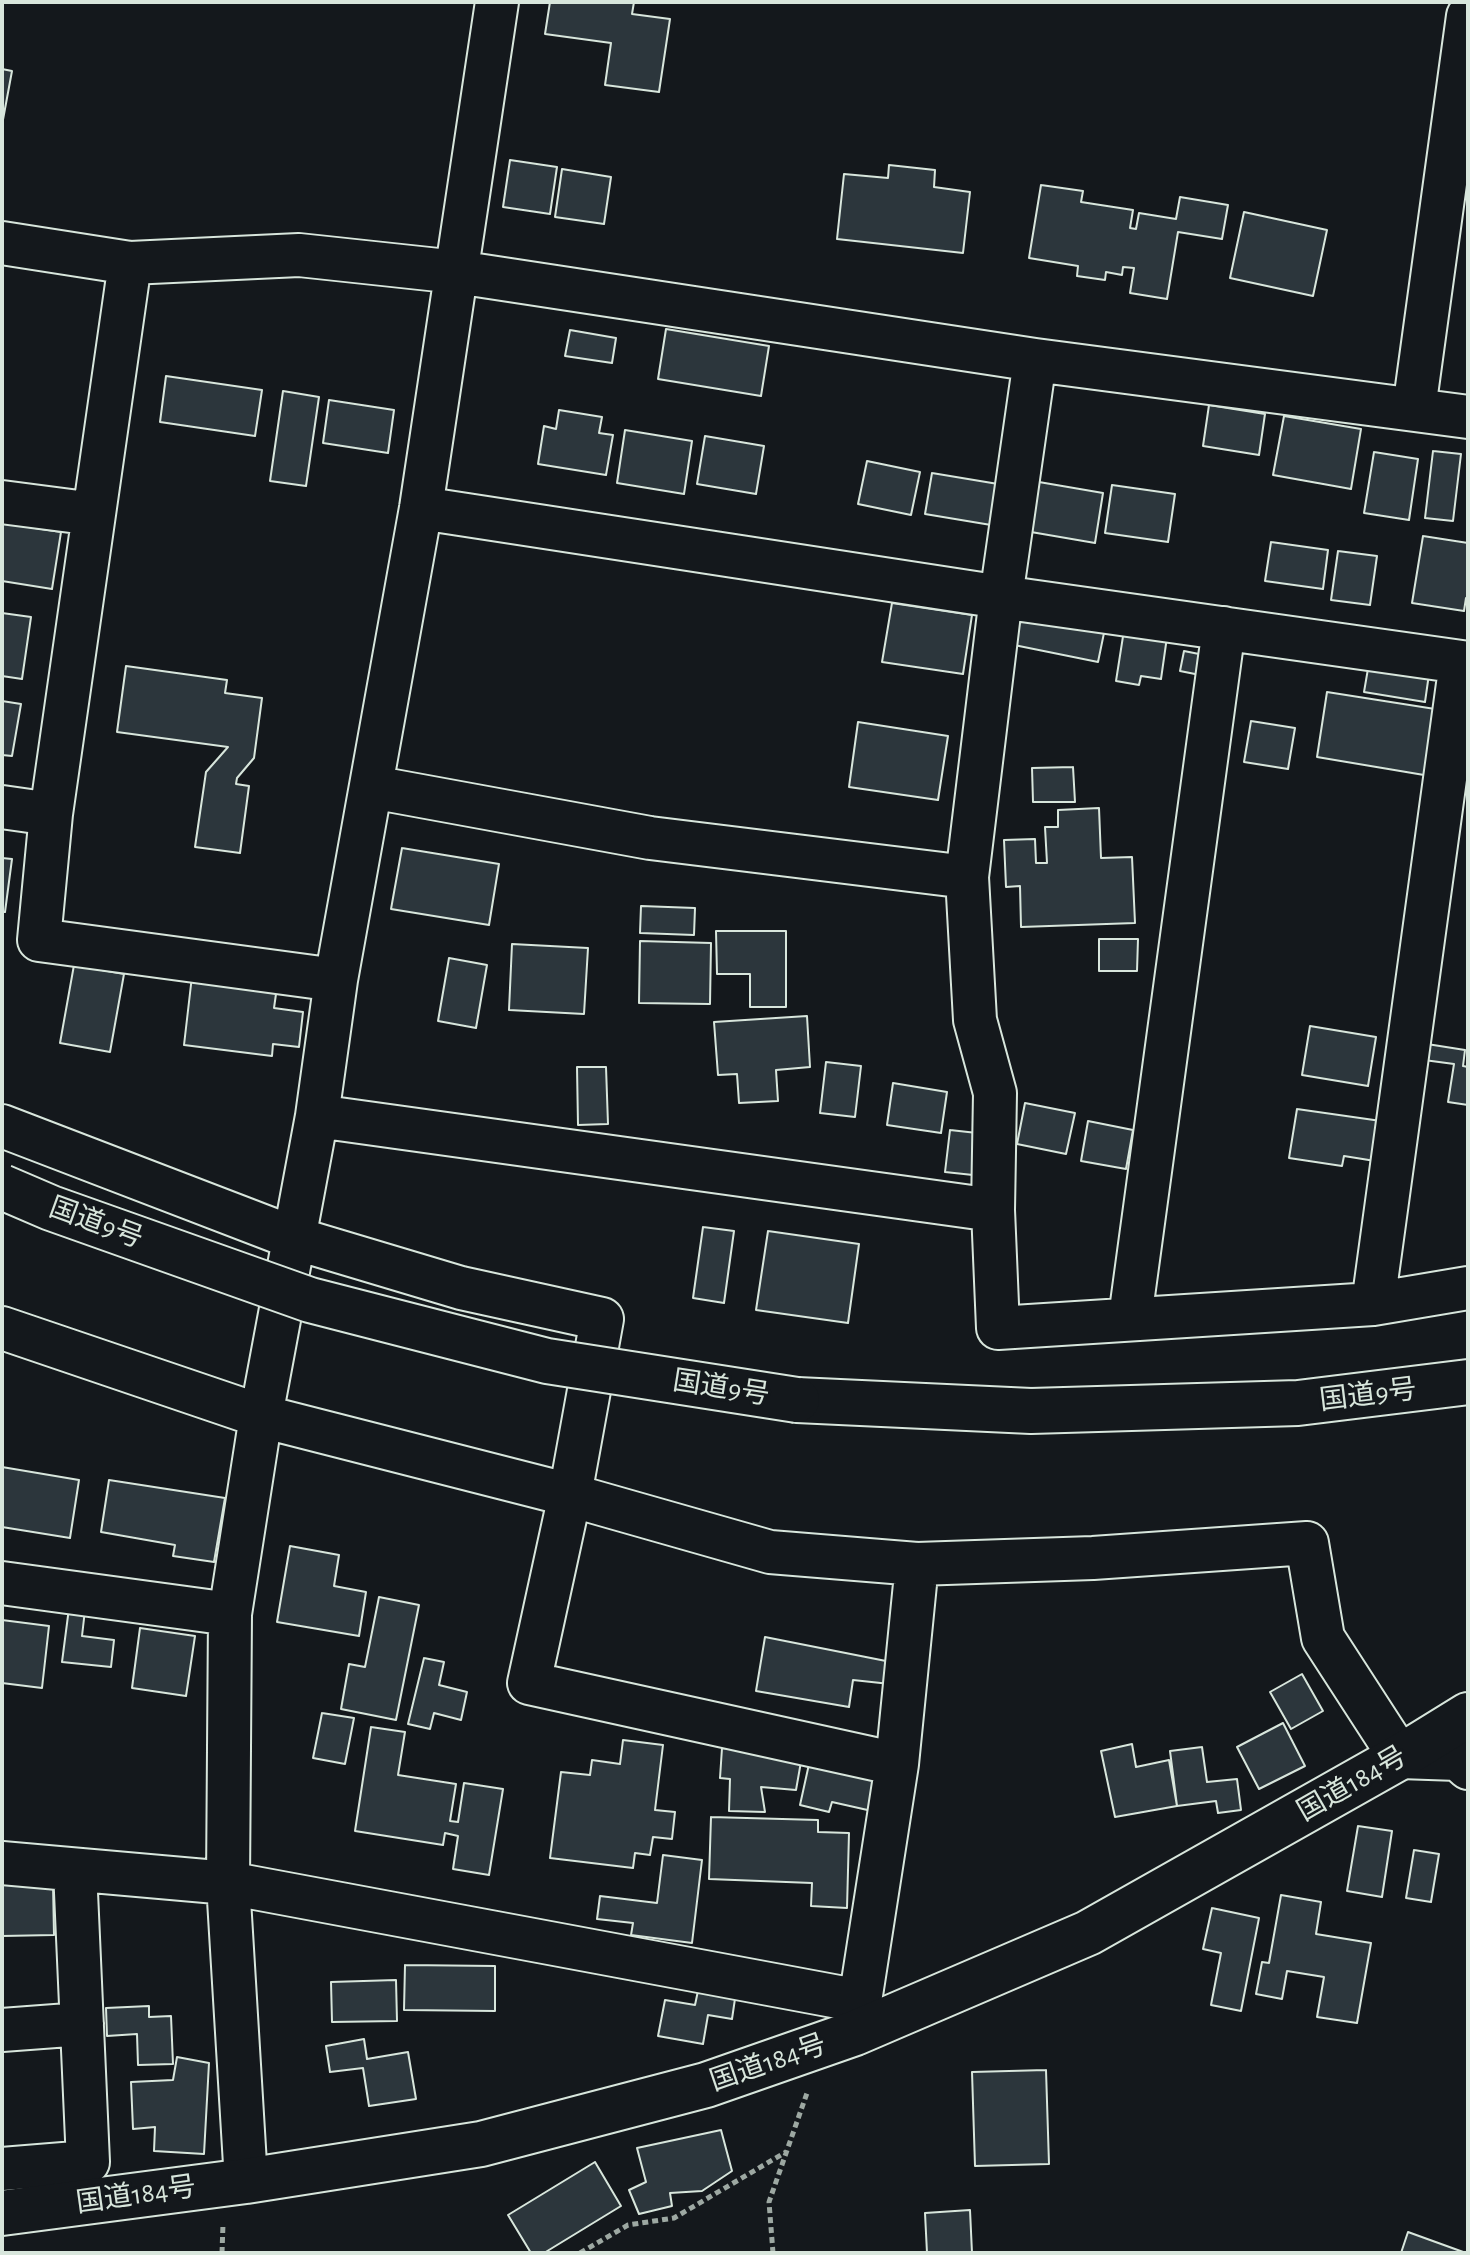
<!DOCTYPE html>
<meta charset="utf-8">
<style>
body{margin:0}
#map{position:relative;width:1470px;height:2255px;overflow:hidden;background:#14181c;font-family:"Alegreya Sans",sans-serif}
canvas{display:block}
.frame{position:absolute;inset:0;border:4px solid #d8e6dc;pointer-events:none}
</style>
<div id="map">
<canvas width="1470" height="2255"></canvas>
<div class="frame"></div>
</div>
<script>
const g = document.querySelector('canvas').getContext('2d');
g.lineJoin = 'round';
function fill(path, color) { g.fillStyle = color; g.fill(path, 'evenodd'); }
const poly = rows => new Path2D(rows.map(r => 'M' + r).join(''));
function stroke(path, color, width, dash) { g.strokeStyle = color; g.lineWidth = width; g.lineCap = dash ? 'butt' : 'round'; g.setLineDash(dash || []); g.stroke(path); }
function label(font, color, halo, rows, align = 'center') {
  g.font = font + ' "Alegreya Sans","Noto Sans JP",sans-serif'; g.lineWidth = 6; g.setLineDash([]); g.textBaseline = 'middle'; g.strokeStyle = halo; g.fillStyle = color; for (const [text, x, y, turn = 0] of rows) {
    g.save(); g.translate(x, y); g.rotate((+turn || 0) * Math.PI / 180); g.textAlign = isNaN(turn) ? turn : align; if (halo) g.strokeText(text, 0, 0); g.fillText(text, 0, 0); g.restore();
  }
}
const building = poly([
 [550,2,634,2,632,14,670,19,659,92,605,85,611,43,545,34,550,2],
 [2,69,12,71,2,125,2,69],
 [510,160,557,167,550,214,503,207,510,160],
 [889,165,935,170,934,187,970,192,963,253,837,239,844,174,888,178,889,165],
 [562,169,611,177,604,224,555,217,562,169],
 [1041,185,1083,191,1081,202,1133,210,1130,228,1136,229,1139,213,1176,219,1180,197,1228,205,1222,239,1178,232,1167,299,1130,293,1134,268,1123,267,1122,275,1106,272,1105,280,1077,276,1078,266,1029,258,1041,185],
 [1244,212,1327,230,1313,296,1230,278,1244,212],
 [666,329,769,346,761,396,658,379,666,329],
 [570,330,616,338,612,363,565,356,570,330],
 [166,376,262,390,255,436,160,422,166,376],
 [283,391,319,397,306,486,270,481,283,391],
 [329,400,394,410,388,453,323,443,329,400],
 [1209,405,1265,414,1259,455,1203,446,1209,405],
 [559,410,602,417,599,433,613,435,606,475,538,464,544,426,556,429,559,410],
 [1284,416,1361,429,1351,489,1273,475,1284,416],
 [625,430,692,441,684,494,617,483,625,430],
 [705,436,764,446,756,494,697,484,705,436],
 [1433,451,1461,454,1453,521,1425,518,1433,451],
 [1374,452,1418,459,1409,520,1364,513,1374,452],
 [867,461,920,472,911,515,858,504,867,461],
 [932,473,998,484,991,525,925,514,932,473],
 [1039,482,1103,493,1095,543,1031,532,1039,482],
 [1112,485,1175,494,1168,542,1105,533,1112,485],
 [2,523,61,532,52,589,2,581,2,523],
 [1423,536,1468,543,1468,598,1466,598,1464,611,1412,603,1423,536],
 [1271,542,1328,550,1323,589,1265,581,1271,542],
 [1338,551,1377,556,1370,605,1331,600,1338,551],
 [892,603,972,615,963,674,882,662,892,603],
 [2,613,31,617,22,679,2,676,2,613],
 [1020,616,1104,633,1098,662,1014,645,1020,616],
 [1124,630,1167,637,1161,679,1141,676,1139,685,1116,681,1124,630],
 [1184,651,1204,655,1200,675,1180,671,1184,651],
 [1370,657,1430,667,1425,702,1364,692,1370,657],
 [126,666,227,680,225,693,262,698,254,758,237,778,236,784,249,786,240,853,195,847,206,772,228,747,117,732,126,666],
 [1327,692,1435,709,1424,775,1317,757,1327,692],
 [2,701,21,704,12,756,2,755,2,701],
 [1251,721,1295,728,1288,769,1244,762,1251,721],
 [858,722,948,736,938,800,849,787,858,722],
 [1073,767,1075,802,1033,802,1032,768,1073,767],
 [1099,808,1101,858,1132,857,1135,923,1021,927,1020,886,1006,887,1004,840,1035,839,1036,863,1047,863,1045,827,1058,827,1058,810,1099,808],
 [402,848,499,864,489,925,391,909,402,848],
 [2,858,12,859,5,912,2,912,2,858],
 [641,906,695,908,694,935,640,933,641,906],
 [716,931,786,931,786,1007,750,1007,750,974,717,974,716,931],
 [1099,939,1138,939,1137,971,1099,971,1099,939],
 [640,941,711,943,710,1004,639,1003,640,941],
 [512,944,588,948,584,1014,509,1010,512,944],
 [449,958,487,965,476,1028,438,1021,449,958],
 [74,965,124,974,110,1052,60,1043,74,965],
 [192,976,277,987,274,1008,303,1012,299,1047,273,1044,272,1056,184,1045,192,976],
 [807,1016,810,1067,776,1070,778,1101,739,1103,737,1074,718,1075,714,1022,807,1016],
 [1310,1026,1376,1037,1368,1086,1302,1075,1310,1026],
 [1427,1044,1465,1050,1463,1066,1468,1067,1468,1105,1448,1102,1454,1064,1424,1060,1427,1044],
 [826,1062,861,1066,855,1117,820,1113,826,1062],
 [577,1067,606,1067,608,1124,578,1125,577,1067],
 [893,1083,947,1092,941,1133,887,1125,893,1083],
 [1025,1103,1075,1113,1066,1154,1017,1144,1025,1103],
 [1297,1109,1381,1121,1375,1161,1344,1156,1342,1166,1289,1158,1297,1109],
 [1088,1121,1133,1130,1126,1169,1081,1161,1088,1121],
 [950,1130,977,1133,973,1175,945,1172,950,1130],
 [703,1227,734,1231,724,1303,693,1298,703,1227],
 [768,1231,859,1244,848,1323,756,1310,768,1231],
 [2,1467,79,1480,70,1538,2,1527,2,1467],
 [109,1480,225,1498,214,1562,173,1556,175,1545,101,1532,109,1480],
 [290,1546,339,1555,334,1586,366,1592,359,1636,277,1622,290,1546],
 [379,1597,419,1605,396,1720,341,1709,349,1664,365,1667,379,1597],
 [69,1608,85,1610,82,1636,114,1640,111,1667,62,1662,69,1608],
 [2,1620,49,1626,42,1688,2,1683,2,1620],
 [140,1628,195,1636,186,1696,132,1688,140,1628],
 [765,1637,891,1662,890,1684,853,1680,849,1707,756,1691,765,1637],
 [424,1658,444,1662,439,1685,467,1692,461,1720,434,1713,430,1729,408,1724,424,1658],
 [1302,1674,1323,1711,1291,1729,1270,1692,1302,1674],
 [322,1713,354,1718,345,1764,313,1758,322,1713],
 [1283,1723,1305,1766,1259,1789,1237,1747,1283,1723],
 [371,1727,405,1732,398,1775,456,1784,450,1821,458,1822,464,1783,503,1789,489,1875,453,1869,458,1836,445,1833,443,1845,355,1831,371,1727],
 [623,1740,663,1745,655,1810,675,1812,672,1839,653,1837,650,1855,635,1853,633,1868,550,1858,561,1772,590,1775,592,1760,620,1764,623,1740],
 [1132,1744,1136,1767,1169,1760,1177,1806,1115,1817,1101,1751,1132,1744],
 [1202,1747,1207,1782,1237,1779,1241,1810,1218,1813,1216,1801,1177,1806,1170,1751,1202,1747],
 [722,1748,762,1749,802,1756,796,1790,761,1787,765,1812,729,1811,730,1779,720,1778,722,1748],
 [811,1755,881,1771,872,1811,832,1802,829,1812,800,1805,811,1755],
 [711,1817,818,1820,818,1832,849,1833,847,1908,811,1906,812,1883,709,1879,711,1817],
 [1358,1826,1392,1831,1382,1897,1347,1891,1358,1826],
 [1414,1850,1439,1854,1431,1902,1406,1898,1414,1850],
 [663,1855,702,1860,692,1943,631,1935,633,1923,597,1919,600,1896,657,1903,663,1855],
 [53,1884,54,1935,2,1936,2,1885,53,1884],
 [1281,1895,1321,1902,1316,1934,1371,1943,1357,2023,1317,2017,1324,1977,1287,1971,1282,1999,1256,1994,1262,1962,1269,1963,1281,1895],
 [1212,1908,1259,1918,1241,2011,1211,2005,1221,1953,1203,1949,1212,1908],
 [405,1965,495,1966,495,2011,404,2010,405,1965],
 [396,1980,397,2021,332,2022,331,1982,396,1980],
 [699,1986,736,1992,732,2019,708,2015,703,2044,658,2036,665,2000,695,2005,699,1986],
 [149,2006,149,2017,171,2016,173,2064,138,2065,137,2034,107,2036,106,2008,149,2006],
 [364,2039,367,2059,408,2052,416,2099,369,2106,363,2068,330,2072,326,2046,364,2039],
 [177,2057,209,2063,204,2154,154,2151,155,2127,133,2129,131,2082,173,2080,177,2057],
 [1046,2070,1049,2164,975,2166,972,2072,1046,2070],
 [721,2130,732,2171,702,2191,670,2193,672,2206,639,2214,629,2190,646,2182,637,2148,721,2130],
 [595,2162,621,2206,544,2253,531,2253,508,2215,595,2162],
 [970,2210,972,2253,927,2253,925,2213,970,2210],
 [1408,2232,1466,2253,1401,2253,1408,2232]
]);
const path = poly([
 [222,2253,223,2224],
 [580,2253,628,2225,674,2218,786,2152],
 [773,2253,769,2202,807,2093]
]);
const minor = poly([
 [2,243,130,263,299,255,457,272,1035,360,1468,417],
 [130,263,51,814,39,940,336,980],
 [1035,360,1001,597,967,877,975,1020,995,1093,993,1210,998,1328,1373,1304,1468,1288],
 [1414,409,1468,16],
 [2,502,94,514],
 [421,508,1001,597,1468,663],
 [372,787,650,838,967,877],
 [2,807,51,814],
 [317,1116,993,1210],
 [2,1126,294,1238,461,1288,602,1319,570,1495,529,1683,897,1764],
 [1373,1304,1461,662],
 [1130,1318,1224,628],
 [2,1328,261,1416,570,1495,770,1552,917,1564,1093,1558,1307,1543,1323,1638,1400,1757,1458,1759,1468,1768],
 [2,1583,230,1614],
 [2,1863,228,1883,860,2001],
 [856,2027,897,1764,917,1564],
 [2,2030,82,2024],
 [2,2169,88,2162,75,1870],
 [246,2181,228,1883,230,1614,261,1416,317,1116,336,980,421,508,497,2]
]);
const highway = poly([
 [797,1400,1031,1411,1298,1403,1468,1382],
 [2,2213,246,2181,481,2144,706,2085,855,2033,1088,1933,1400,1757,1468,1715]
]);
const highwayBridge = poly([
 [2,1187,51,1208,310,1300,547,1361,797,1400]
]);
const streetNames = [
 ["国道9号",96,1223,20],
 ["国道9号",721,1388,9],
 ["国道9号",1368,1395,-7],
 ["国道184号",1352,1784,-30],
 ["国道184号",768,2063,-19],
 ["国道184号",136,2195,-8]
];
fill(building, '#2c363c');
stroke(building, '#d8e6dc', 2);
stroke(minor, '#d8e6dc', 46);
stroke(highway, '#d8e6dc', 48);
stroke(path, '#9da8a2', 5, [6, 4]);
stroke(minor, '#14181c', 42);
stroke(highway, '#14181c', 44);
stroke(highwayBridge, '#d8e6dc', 48, []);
stroke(highwayBridge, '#14181c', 44);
label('28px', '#d8e6dc', '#14181c', streetNames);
</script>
